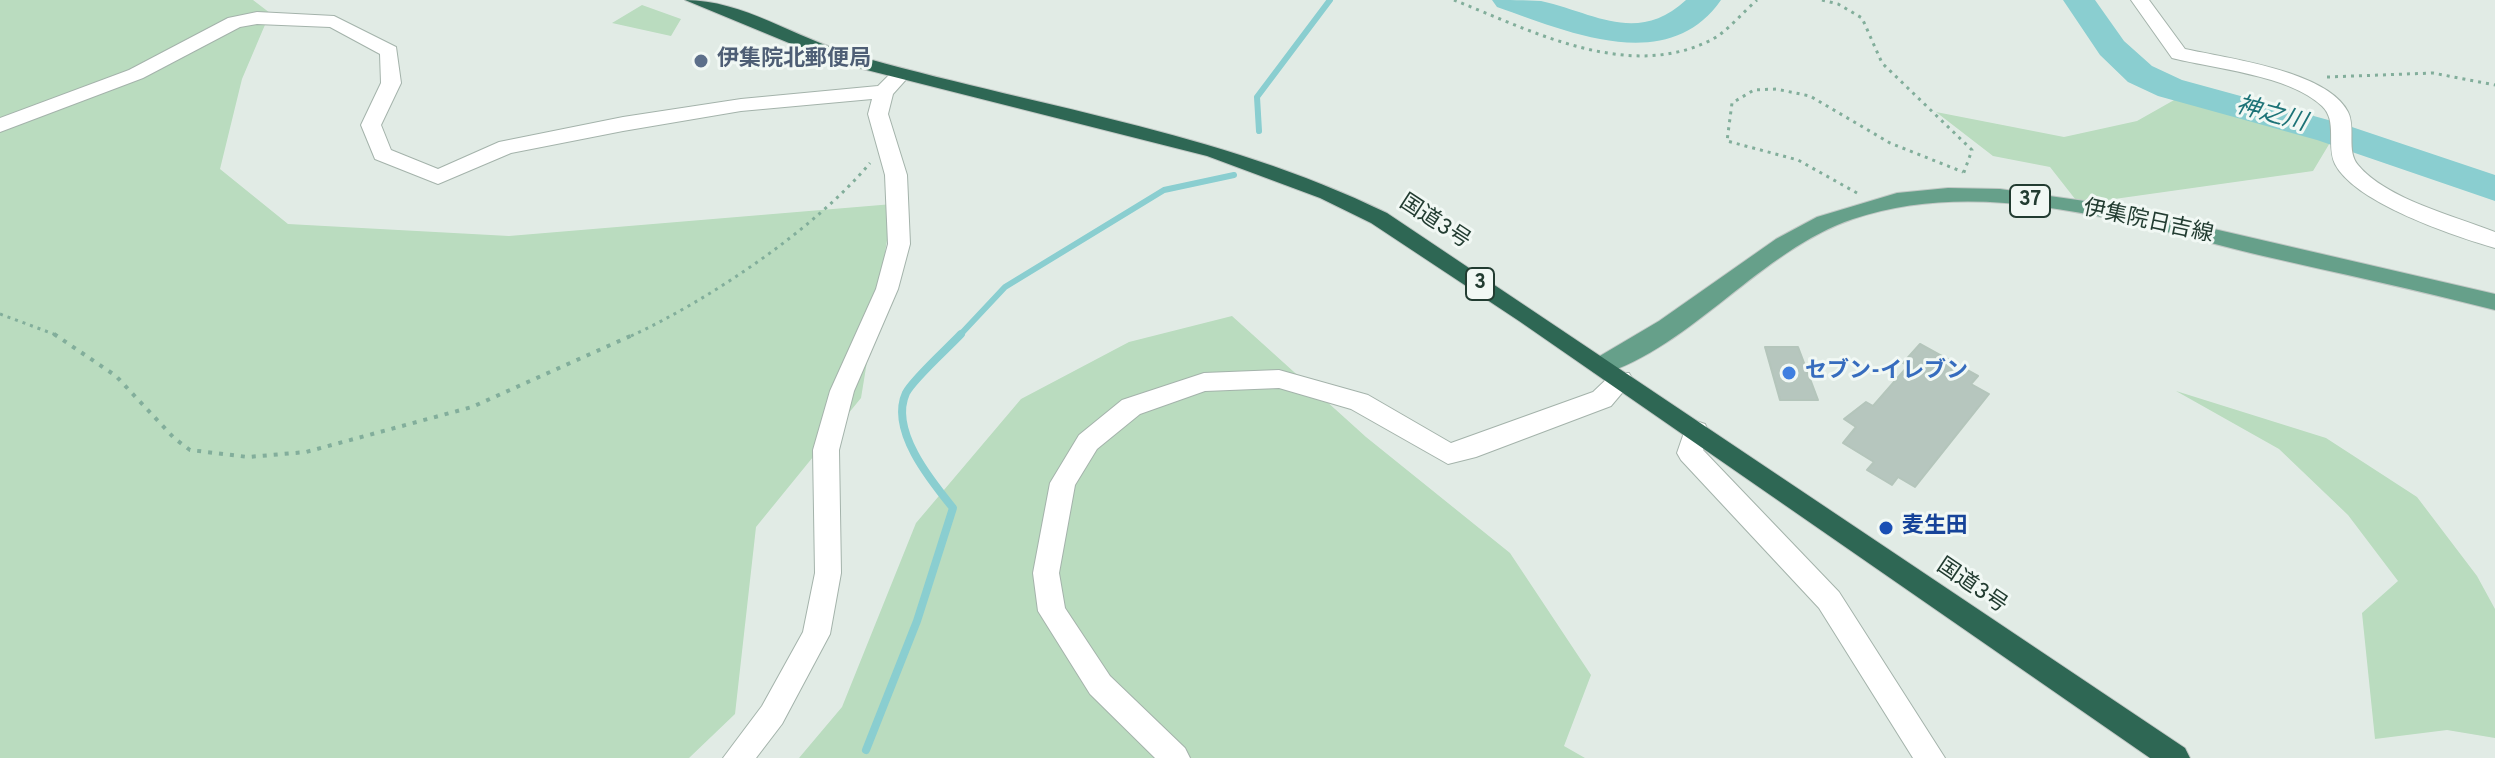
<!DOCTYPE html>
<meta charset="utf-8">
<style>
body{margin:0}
canvas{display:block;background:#e1ebe5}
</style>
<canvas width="2495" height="758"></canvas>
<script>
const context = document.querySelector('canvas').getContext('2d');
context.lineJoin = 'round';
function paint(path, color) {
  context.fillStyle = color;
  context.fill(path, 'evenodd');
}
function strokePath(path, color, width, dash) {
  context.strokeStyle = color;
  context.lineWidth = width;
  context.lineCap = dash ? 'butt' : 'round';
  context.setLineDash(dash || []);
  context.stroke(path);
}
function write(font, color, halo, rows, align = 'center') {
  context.font = font + ' Overpass,"Noto Sans JP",sans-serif';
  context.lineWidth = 6;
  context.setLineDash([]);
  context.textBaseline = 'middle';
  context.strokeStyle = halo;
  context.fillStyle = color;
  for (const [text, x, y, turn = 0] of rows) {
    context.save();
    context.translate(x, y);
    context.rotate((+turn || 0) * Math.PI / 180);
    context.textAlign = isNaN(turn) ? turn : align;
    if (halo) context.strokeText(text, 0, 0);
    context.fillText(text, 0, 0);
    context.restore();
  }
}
const green = new Path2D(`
 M0,0H253L270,13L242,79L220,169L288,224L509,236L893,204L861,398L756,527L735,714L689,758H0Z
 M642,5L681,19L671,36L612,23Z
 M2183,95L2313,115L2331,141L2313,171L2079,204L2050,167L1993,156L1936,112L2064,137L2137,121Z
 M1232,316L1366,437L1510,553L1591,675L1564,746L1585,758H799L842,707L916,523L1021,399L1129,342Z
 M2176,391L2326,438L2417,497L2477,576L2495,609V738L2447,730L2375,739L2362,613L2398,581L2348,515L2279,449Z`);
const streamFar1 = new Path2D(`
 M1259,131L1257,97L1330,0
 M959,336L1005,287L1164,190L1234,175`);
const stream = new Path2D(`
 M866,750L917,621L953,508C931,481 889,430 906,393C913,379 949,347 961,334`);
const river = new Path2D(`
 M1492,0C1507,0 1526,0 1541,1C1595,13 1637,45 1686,0H1721C1668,77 1566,31 1497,7Z
 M2063,0H2095L2124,41L2152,66L2182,80L2343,124L2495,175V201L2317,140L2158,96L2128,82L2100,55Z`);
const building = new Path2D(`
 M1920,344L1978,376L1971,384L1989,394L1915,487L1898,477L1892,485L1867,470L1874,462L1843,443L1856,427L1844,419L1866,402L1873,406L1908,366L1903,363Z
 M1765,347H1798L1818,400H1780Z`);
const pathFar1 = new Path2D(`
 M1454,0C1532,31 1628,82 1711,40C1727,32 1743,12 1757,0
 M1822,0L1838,4L1862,18L1882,63L1972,150L1963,175
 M2327,77L2433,73L2495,85
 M1857,193L1798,160L1727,141L1732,103L1754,90L1776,89L1810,96L1890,143L1963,172
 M0,314L59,336
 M631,336C709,300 815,229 870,163`);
const path = new Path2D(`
 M54,334L116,376L174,438L190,450L248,457L306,452L472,407L635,334`);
const minor = new Path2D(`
 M2131,0H2149L2185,49C2226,58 2328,71 2348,112C2356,128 2346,151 2358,165C2386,199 2455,216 2495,232V248C2454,236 2355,203 2335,164C2326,146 2338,121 2322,106C2289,75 2215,69 2172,58Z
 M257,12L334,16L396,47L401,83L381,125L391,150L438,169L499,142L623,117L741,99L878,86L894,70H908L911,74L893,94L888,114L907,175L910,244L898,289L854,391L839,450L841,573L830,634L782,724L756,758H723L762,706L803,632L815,573L813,450L830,391L876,289L888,244L885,175L868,114L872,99L741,111L623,131L511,153L438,184L375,159L361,125L381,83L380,54L330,27L257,24L240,27L143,78L0,132V118L129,70L228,18Z
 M1279,370L1368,395L1451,443L1593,392L1613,373H1629L1633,380L1611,406L1476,457L1448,464L1351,409L1279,388L1205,391L1140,414L1097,449L1075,485L1059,573L1065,608L1110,676L1185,748L1190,758H1155L1090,694L1038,611L1033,573L1050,483L1079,435L1122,400L1204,373Z
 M1696,421L1705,424L1708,431L1703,450L1839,592L1945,758H1913L1819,608L1681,460L1677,453L1687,424Z`);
const major = new Path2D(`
 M1948,188L2000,189L2106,204L2495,294V310C2417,290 2338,273 2259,255C2130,224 1984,175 1853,219C1761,250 1693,346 1601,375L1593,372L1589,366L1593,360L1659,321L1776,239L1817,217L1897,193Z`);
const highway = new Path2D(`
 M685,0C743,0 796,38 851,54C1031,106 1217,130 1387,213L2185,748L2190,758H2150L1519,321L1371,223L1320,198L1207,156L835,62Z`);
const markers = [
 [701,61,8,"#5c6f8a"],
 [1789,373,8,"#3f7fe0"],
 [1886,528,8,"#1a4fb4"]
];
const shields = [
 [2030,201,40],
 [1480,284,28]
];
const shieldNames = [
 ["37",2030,201],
 ["3",1480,284]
];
const serviceNames = [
 ["伊集院北郵便局",717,61]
];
const streetNames = [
 ["国道3号",1434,223,33],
 ["伊集院日吉線",2148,223,12],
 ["国道3号",1971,587,34]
];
const shopNames = [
 ["セブン-イレブン",1805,373]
];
const transitNames = [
 ["麦生田",1902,528]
];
const waterNames = [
 ["神之川",2271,116,15]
];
paint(green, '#badcbf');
strokePath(streamFar1, '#8aced0', 6);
strokePath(stream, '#8aced0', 8);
paint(river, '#8aced0');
paint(building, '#b6c6be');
strokePath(building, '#b4c5bb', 2);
strokePath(minor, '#a4b3ab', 2);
strokePath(major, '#c1c8c5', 2);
strokePath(highway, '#c1c8c5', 2);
strokePath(pathFar1, '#82ae9b', 3, [3, 5]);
strokePath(path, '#82ae9b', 4, [4, 7]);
paint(minor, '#fff');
paint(major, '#66a08a');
paint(highway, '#2e6754');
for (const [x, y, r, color] of markers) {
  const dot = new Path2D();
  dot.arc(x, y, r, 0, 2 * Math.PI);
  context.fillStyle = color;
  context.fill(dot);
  strokePath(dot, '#f1f8f4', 3);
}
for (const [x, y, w] of shields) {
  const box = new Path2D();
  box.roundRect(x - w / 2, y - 16, w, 32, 6);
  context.fillStyle = '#f1f8f4';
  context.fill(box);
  strokePath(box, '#223c31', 2);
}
write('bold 20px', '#223c31', null, shieldNames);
write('bold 22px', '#4e5e75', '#f1f8f4', serviceNames, 'left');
write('22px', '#223c31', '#f1f8f4', streetNames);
write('bold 22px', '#366cbe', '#f1f8f4', shopNames, 'left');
write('bold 22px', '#164399', '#f1f8f4', transitNames, 'left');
write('italic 24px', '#1d7377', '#f1f8f4', waterNames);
</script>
